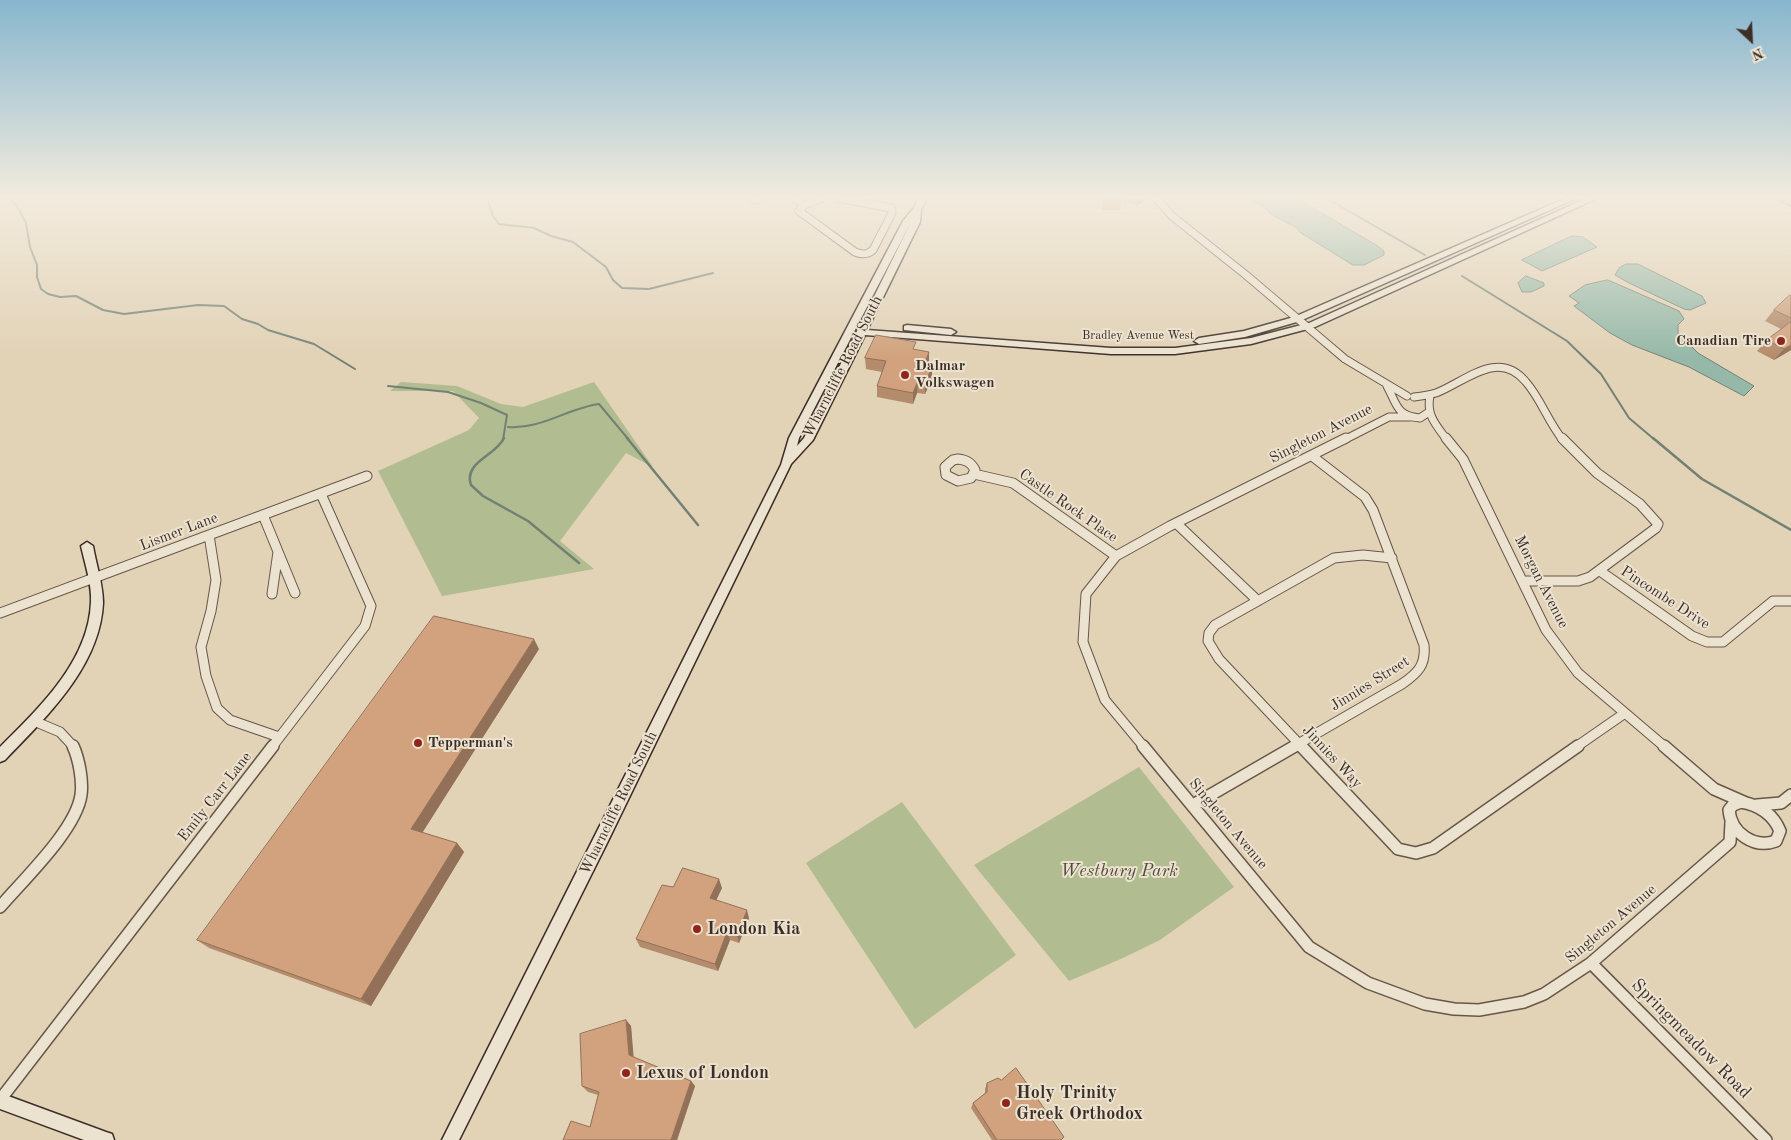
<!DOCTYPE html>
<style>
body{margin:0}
#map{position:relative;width:1791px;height:1140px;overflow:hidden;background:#e2d2b6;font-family:"Old Standard TT",serif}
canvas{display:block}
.north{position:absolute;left:1726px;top:15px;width:50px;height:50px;-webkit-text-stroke:4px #ece2d0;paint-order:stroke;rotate:155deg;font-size:14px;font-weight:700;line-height:20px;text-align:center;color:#3c2e26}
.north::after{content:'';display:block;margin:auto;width:18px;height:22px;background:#3c2e26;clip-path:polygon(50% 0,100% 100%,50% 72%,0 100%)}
</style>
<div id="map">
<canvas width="1791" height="1140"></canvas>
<div class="north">N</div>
</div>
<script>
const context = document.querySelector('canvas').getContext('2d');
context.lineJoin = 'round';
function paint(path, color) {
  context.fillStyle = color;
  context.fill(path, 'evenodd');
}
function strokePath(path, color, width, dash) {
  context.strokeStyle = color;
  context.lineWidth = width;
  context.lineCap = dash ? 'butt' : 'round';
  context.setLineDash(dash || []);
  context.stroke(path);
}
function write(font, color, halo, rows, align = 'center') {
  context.font = font + ' "Old Standard TT",serif';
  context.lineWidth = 4;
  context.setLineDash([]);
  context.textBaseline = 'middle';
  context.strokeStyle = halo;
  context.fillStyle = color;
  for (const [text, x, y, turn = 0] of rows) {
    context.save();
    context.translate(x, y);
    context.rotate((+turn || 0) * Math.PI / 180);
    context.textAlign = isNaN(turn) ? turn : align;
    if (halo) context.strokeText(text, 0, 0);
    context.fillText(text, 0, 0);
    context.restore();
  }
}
const green = new Path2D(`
 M401,382L457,386L501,404L523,407L594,382L653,467L626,453L560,541L594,569L442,596L378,471L469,430L479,418L453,391H390Z
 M1139,767L1234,887L1160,940L1123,958L1069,981L974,865Z
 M902,802L1016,955L915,1029L806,863Z`);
const water = new Path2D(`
 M1246,198H1296L1376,245L1384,251V255L1364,265H1353L1301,233L1297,228L1271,214L1264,207Z
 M1572,236L1583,237L1597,247L1542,271L1522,260Z
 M1626,264H1638L1702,296L1706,303L1690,310L1684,309L1627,282L1615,275L1619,268Z
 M1526,276L1544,283V286L1531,292H1522L1518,283Z
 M1608,280L1679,311L1684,319L1678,325V333L1698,353L1754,386L1744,396L1689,367L1632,345L1610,333L1574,306L1579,303L1569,296L1585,285Z`);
const streamFar1 = new Path2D(`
 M9,198L17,206L26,223L30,247L37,265V277L41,289L48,294L60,297L76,296L103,310L124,314L198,305L224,306L242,319L258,324L268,330L314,344L355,369
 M487,198L493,216L499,224L534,228L551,236L573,242L606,267L613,280L622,288L649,289L713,273
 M1326,198L1425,255
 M1462,276L1567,341L1601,374L1629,418L1655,440
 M388,386L448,392L481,403L507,415L503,440
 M508,427C540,430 568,408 599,404L629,440`);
const stream = new Path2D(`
 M504,438C496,456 463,462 471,485L483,496L528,521L579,563
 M627,438L698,525
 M1653,438L1702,479L1791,530`);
const streetFar2 = new Path2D(`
 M794,198L804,205
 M822,198L804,205L799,211L855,252C862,255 867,255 873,250L892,213L891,208L839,198
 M1156,198L1172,216L1246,275L1345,359L1407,396
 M755,200L759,198
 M1387,386C1397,404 1396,416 1420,418L1429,412
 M1430,396C1426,415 1436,425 1447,440
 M1414,397C1422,396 1429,395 1436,393C1465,382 1498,348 1526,382C1541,399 1548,422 1563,440
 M1344,440L1389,417H1410`);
const streetFar1 = new Path2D(`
 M1446,438L1463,459L1546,630L1578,673L1665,747
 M958,459C966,460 971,462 975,470L971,478L958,481L946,475L945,467L953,460Z
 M974,474L1013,483L1116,556
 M263,515L295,593
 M1176,523L1258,601
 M209,535L216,580L211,611L201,647L206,676L217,708L230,720L279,737
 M1600,571L1692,636L1707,642H1723L1773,601H1791
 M1523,581H1578L1590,577L1656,528L1658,524L1640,504L1597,473L1562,438
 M272,594L278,552
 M0,613L367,476
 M34,721L60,732L74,747
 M272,747L365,626L371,606L321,494
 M1144,747L1105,700L1083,642L1086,594L1116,556L1170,526L1346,438
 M1293,747L1402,684C1418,673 1426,665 1424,645L1373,510L1365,497L1312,456
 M1302,747L1219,659L1208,641L1209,633L1215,625L1334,558L1363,555L1392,558
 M1576,747L1625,713`);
const street = new Path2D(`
 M1143,746L1309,947L1368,983L1425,1004L1454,1009L1479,1010L1524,1002L1544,994L1591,963L1730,842L1731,822
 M1301,746L1398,849L1416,853L1433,848L1578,746
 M1664,746L1714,789L1746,803
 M1741,802C1759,805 1773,814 1780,831L1776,841C1754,849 1731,833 1729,810L1733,805Z
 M1193,805L1295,746
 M1757,805L1781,803L1791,795
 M0,907C23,880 76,830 81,795C83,781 79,759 73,746
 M1591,963L1766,1140
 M0,1100L273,746`);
const secondary = new Path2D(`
 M919,198H927L921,210L920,222L867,330L1111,348H1175L1251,338L1309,323L1587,198H1598L1315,327L1251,344L1175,354H1111L865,335L813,440L791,464L607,843L459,1140H442L781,465L789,438L903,221L913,209ZM912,220L804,438L797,446L799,438Z
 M1566,198H1577L1300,321L1245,337L1199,344L1194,341L1199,338L1244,331L1294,317Z
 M907,325L951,329L956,332L951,335L904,330V326Z
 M87,542L93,546C96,564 103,584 103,603C100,667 46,717 5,760L0,762V747C39,708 89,661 91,602C92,584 85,564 81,546Z
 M0,1093L106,1132L112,1134L114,1140H84L0,1109Z`);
const primary = new Path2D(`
 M1779,198L1791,199V205L1780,200Z`);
const wall = new Path2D(`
 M1101,198H1146V200L1136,206L1122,199L1120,210H1103Z
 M1791,296V350L1774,360L1757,351L1767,340L1781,329L1765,321L1774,310Z
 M916,350L929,352V364L928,366L932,367V378L925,394L917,393L913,404L877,397V386L882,372L866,369L865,358Z
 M539,649L422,832L457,843L464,852L371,1006L209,948L197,940Z
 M673,887L722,888L716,900L749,918L739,943L730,940L718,971L640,947L636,939Z
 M626,1020L631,1026L633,1057L691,1081L695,1086L677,1140H563L590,1127L598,1095L588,1092L582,1086Z
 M987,1083L1062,1140H992L971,1108L973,1103L985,1093V1089Z`);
const shadedWall = new Path2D(`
 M1138,198H1146V200L1136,206Z
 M1791,345V350L1774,360L1784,349Z
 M929,352V364L923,377L924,366Z
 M932,367V378L925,394V383Z
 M918,381L917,393L913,404V393Z
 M534,639L539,649L419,838L411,829Z
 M457,843L464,852L371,1006L361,999Z
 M719,879L722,888L713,907L710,898Z
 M747,910L749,918L739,943L737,936Z
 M727,932L730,940L718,971L715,964Z
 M626,1020L631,1026L634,1061L629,1055Z
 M691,1081L695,1086L677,1140H671Z`);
const building = new Path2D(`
 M1105,198H1122V199H1105Z
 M1790,295L1791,296V318L1774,310Z
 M1791,322V345L1784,349L1767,340Z
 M876,335L916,342L913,349L929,352L924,366L932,367L925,383L918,381L913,393L877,386L886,361L865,358Z
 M434,616L534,639L411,829L457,843L361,999L197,940Z
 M683,868L719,879L710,898L747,910L737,936L727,932L715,964L636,939L662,885L673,887Z
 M626,1020L629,1055L691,1081L671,1140H563L571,1121L590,1127L599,1092L582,1086L580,1034Z
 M1016,1068L1064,1137L1061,1140H997L973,1103L987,1092V1083L998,1078L1001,1080Z`);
const markers = [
 [1781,341,5,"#8f2418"],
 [905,375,5,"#8f2418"],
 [418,743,5,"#8f2418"],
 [697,929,5,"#8f2418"],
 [626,1073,5,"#8f2418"],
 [1006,1103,5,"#8f2418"]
];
const farStreetnames = [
 ["Bradley Avenue West",1138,336]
];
const poiNames = [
 ["Canadian Tire",1771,341,"right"],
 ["Dalmar",915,366],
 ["Volkswagen",915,383],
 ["Tepperman's",428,743]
];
const streetNames = [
 ["Wharncliffe Road South",843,367,-63],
 ["Singleton Avenue",1321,434,-27],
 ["Castle Rock Place",1068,506,35],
 ["Lismer Lane",179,532,-21],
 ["Morgan Avenue",1541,582,63],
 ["Pincombe Drive",1665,598,33],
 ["Jinnies Street",1370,684,-32],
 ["Jinnies Way",1332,757,47],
 ["Emily Carr Lane",215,797,-52],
 ["Wharncliffe Road South",619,803,-64],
 ["Singleton Avenue",1228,824,50],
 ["Singleton Avenue",1611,924,-40]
];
const nearParknames = [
 ["Westbury Park",1119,871]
];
const nearPoinames = [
 ["London Kia",707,929],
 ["Lexus of London",636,1073],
 ["Holy Trinity",1016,1093],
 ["Greek Orthodox",1016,1114]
];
const nearStreetnames = [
 ["Springmeadow Road",1691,1039,45]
];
paint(green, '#b1bd90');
paint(water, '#96b8a8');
strokePath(water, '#728174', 1);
strokePath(streamFar1, '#728174', 2);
strokePath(stream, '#728174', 2.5);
strokePath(streetFar2, '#66574a', 9);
strokePath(streetFar1, '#66574a', 11);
strokePath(street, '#66574a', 14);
strokePath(secondary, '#3c2e26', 3);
strokePath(primary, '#3c2e26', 3);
strokePath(streetFar2, '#ece2d0', 7);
strokePath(streetFar1, '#ece2d0', 9);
strokePath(street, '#ece2d0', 11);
paint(secondary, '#ece2d0');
paint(primary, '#e1b97b');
paint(wall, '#b48b6c');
paint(shadedWall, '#927158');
paint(building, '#d1a27d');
strokePath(building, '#927158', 1);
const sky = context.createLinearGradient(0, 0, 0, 358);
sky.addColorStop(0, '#87b6ce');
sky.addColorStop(0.55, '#f2ebde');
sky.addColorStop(1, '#f2ebde00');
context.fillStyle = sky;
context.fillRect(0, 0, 1791, 358);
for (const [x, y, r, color] of markers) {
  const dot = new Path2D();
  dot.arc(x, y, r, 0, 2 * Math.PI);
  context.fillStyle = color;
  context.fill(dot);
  strokePath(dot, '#ece2d0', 2);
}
write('12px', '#3c2e26', '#ece2d0', farStreetnames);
write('bold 15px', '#3c2e26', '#ece2d0', poiNames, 'left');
write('15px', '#3c2e26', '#ece2d0', streetNames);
write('italic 18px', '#534b3b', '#ece2d0', nearParknames);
write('bold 18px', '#3c2e26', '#ece2d0', nearPoinames, 'left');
write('18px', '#3c2e26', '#ece2d0', nearStreetnames);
</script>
